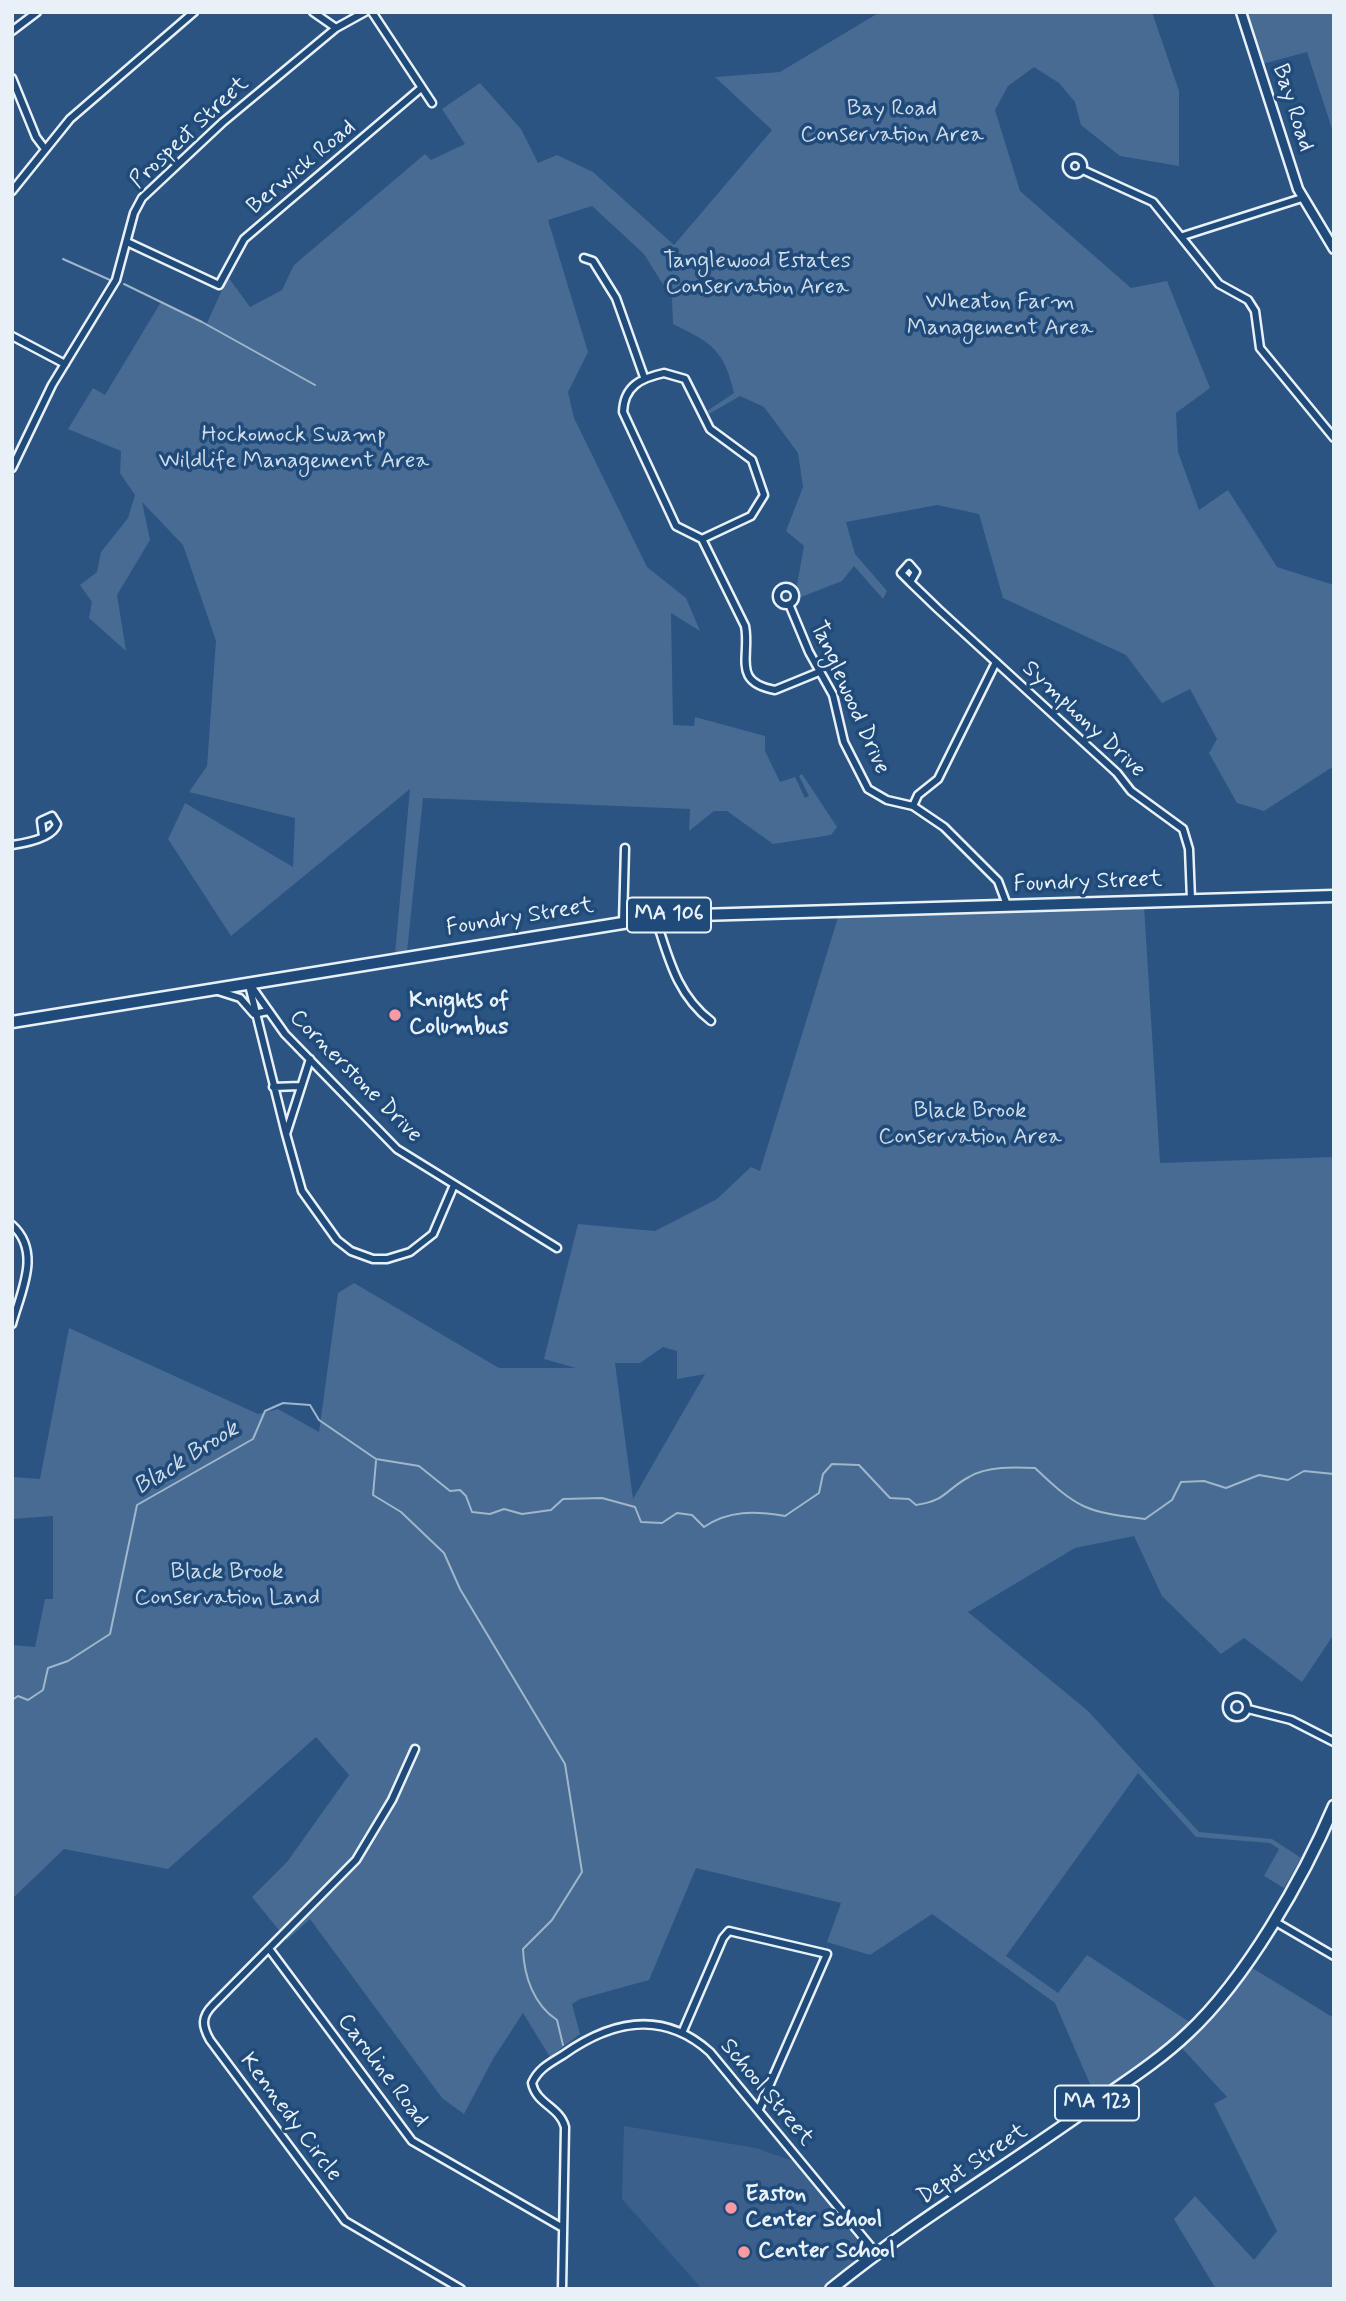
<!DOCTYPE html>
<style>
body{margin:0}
#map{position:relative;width:1346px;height:2301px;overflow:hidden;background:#2b5482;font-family:Mynerve,sans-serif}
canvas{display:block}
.frame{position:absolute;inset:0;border:14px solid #e8f1f8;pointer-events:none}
</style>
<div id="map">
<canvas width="1346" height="2301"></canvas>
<div class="frame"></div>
</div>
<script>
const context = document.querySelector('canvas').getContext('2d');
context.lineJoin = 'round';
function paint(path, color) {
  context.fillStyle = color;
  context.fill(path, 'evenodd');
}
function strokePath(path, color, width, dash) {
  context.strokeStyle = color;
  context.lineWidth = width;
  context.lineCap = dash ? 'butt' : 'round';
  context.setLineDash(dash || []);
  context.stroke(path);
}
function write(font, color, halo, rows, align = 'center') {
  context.font = font + ' Mynerve,sans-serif';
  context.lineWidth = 7;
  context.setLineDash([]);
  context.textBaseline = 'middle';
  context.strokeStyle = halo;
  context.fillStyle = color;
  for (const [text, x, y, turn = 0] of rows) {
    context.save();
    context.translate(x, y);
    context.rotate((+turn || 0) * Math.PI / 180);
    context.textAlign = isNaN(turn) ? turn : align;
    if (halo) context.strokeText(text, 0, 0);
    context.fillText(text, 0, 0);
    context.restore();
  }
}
const built = new Path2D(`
 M624,2126L756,2148L793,2161L868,2252L821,2289H702L622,2199Z`);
const green = new Path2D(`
 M880,12H1152L1179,91V166L1120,156L1081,125L1075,102L1059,83L1034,67L1008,86L995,110L1020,191L1131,288L1167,281L1210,388L1176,413L1178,452L1199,510L1228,490L1277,567L1334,585V766L1264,811L1237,803L1209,753L1217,739L1190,689L1162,703L1126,655L1003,598L979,514L937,505L846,522L855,554L887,591L883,599L854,566L842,581L801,597L797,585L804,546L786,531L803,487L798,453L764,407L740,396L709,414L707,411L734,393C724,350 712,343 673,324L672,299L644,254L592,206L548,220L588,352L568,392L574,418L647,567L686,598L700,631L671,613L673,725L694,726L695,717L765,736V751L780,782L795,777L805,798L809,796L799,776L802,774L837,827L831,835L773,844L727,811H714L689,831L690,809L423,798L407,952L395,954L410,789L231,936L168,839L185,803L293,867L295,818L189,792L207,766L216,641L183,545L142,502L150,540L117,595L126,651L89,618L92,602L80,585L97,572L101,552L128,518L135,495L120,473L121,451L68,429L93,388L105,395L161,302L206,325L228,277L250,307L282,290L294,265L425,154L431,160L465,144L442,109L480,83L521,129L538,163L557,155L593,172L674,245L772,130L715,77L780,72Z
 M1246,12H1334V135L1307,52L1262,64Z
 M1144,906L1160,1163L1334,1157V1634L1302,1682L1244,1638L1221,1654L1162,1596L1134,1536L1075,1548L968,1612L1088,1711L1199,1832L1272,1839L1301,1858L1284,1888L1264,1876L1279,1849L1270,1843L1196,1837L1138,1773L1006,1956L1058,1993L1087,1955L1191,2023L1184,2031L1096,2098L1055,2003L932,1914L870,1955L827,1942L841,1903L696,1868L649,1980L580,1999L572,2004L580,2034L550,2057L523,2013L493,2059L464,2114L442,2098L310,1919L287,1940L252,1897L287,1862L349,1775L316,1737L168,1869L64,1849L12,1899V1645L35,1647L45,1599H53V1516L12,1519V1477L40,1479L69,1328L258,1414L278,1409L319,1432L338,1293L354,1283L499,1368H576L544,1359L578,1224L655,1231L717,1199L751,1167L760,1171L839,914ZM663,1347L677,1351V1379L705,1374L633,1499L615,1363H640Z
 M1249,1966L1334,2018V2289H1216L1174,2219L1195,2196L1254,2260L1277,2231L1214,2104L1227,2097L1181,2047L1215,2011Z`);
const stream = new Path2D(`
 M63,259L110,280
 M124,284L202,322L315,385
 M376,1461L373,1495L401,1512L444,1553L460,1589L565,1764L582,1872L552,1920L523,1949C524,1977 534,2005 557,2020L563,2045
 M12,1700L18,1696L28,1700L43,1690L48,1668L68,1661L110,1634L137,1505L253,1439L265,1411L283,1403L310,1405L319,1420L376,1459L419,1466L450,1491L460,1490L466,1496L472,1512L490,1514L504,1509L522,1514L551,1510L563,1499L602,1498L635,1507L641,1522L662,1523L677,1513L692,1515L704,1527C729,1510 755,1511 785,1516L819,1493L823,1474L832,1464L859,1465L890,1498L909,1499L916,1505C946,1501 945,1490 969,1477C987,1466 1015,1467 1035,1468C1078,1509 1086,1512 1145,1519L1172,1500L1181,1482L1204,1481L1226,1488L1259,1475L1288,1480L1304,1471L1334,1474`);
const minor = new Path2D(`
 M313,12L336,28
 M372,12L432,103
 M12,31L37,12
 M12,78L36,137L45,149
 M1067 166a8 8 0 1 1 16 0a8 8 0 1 1-16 0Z
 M1085,171L1153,202L1219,284L1248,300L1255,311L1260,348L1334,438
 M12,191L70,119L194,12
 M1183,236L1302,198
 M127,242L219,285L244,239L420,89
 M584,258L593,261L616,298L644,377
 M12,336L65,364
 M664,373L685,379L710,429L752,460L764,495L751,516L702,539L676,526L623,412C624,386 641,378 664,373Z
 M12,468L52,385L116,280L134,213L142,198L223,122L336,28L365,12
 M702,539L745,626C751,656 731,682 775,690L819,672
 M910,582L901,573L909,564L916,572L910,582L938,609L1117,773L1131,791L1183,829L1189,849L1191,899
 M777 596a9 9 0 1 1 18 0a9 9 0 1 1-18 0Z
 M789,604L809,652L833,695L844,742L868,789L887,800L913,806L944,827L998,881L1007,905
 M913,806L918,795L938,779L996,662
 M12,845C26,843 53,838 57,824L52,816L41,821L43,836
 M650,917L660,932L666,916
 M623,922L625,848
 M660,932C671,967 681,998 711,1021
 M249,983L285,1034L397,1149L557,1248
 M249,985L286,1134
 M218,991L240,998L254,1014L268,1011
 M310,1059L286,1134L302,1191L337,1240L351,1251L373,1259H387L410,1252L433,1234L454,1185
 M273,1087L300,1086
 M12,1225C42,1252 21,1291 12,1324
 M1227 1707a10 10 0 1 1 20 0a10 10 0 1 1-20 0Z
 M1248,1709L1291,1720L1334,1742
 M415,1749L392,1800L356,1860L213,2005C201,2017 202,2026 210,2040L345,2221L461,2289
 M1274,1921L1334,1956
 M270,1950L412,2141L563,2228
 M682,2033L723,1938L729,1931L827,1954L759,2109
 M562,2289L565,2127C560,2107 536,2104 532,2083C538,2069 550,2063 563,2055C611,2021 662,2009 710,2052L876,2253`);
const secondary = new Path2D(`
 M1241,12L1298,189L1334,249`);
const primary = new Path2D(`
 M12,1022L666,916L1334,896`);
const trunk = new Path2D(`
 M831,2289C917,2219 1014,2163 1104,2097C1133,2077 1163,2057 1188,2033C1246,1979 1303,1879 1334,1806`);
const markers = [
 [395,1015,7,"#ff9aa2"],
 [731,2208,7,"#ff9aa2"],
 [744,2252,7,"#ff9aa2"]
];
const shields = [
 [669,915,84],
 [1097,2103,84]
];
const shieldNames = [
 ["MA 106",669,915],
 ["MA 123",1097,2103]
];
const streetNames = [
 ["Bay Road",1292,108,72],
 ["Prospect Street",190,133,-43],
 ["Berwick Road",302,168,-40],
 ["Tanglewood Drive",849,698,66],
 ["Symphony Drive",1083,720,43],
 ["Foundry Street",1088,883,-2],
 ["Foundry Street",520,918,-9],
 ["Cornerstone Drive",355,1077,45],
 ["Caroline Road",382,2071,53],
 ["School Street",766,2093,50],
 ["Kennedy Circle",290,2118,53],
 ["Depot Street",973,2165,-34]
];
const parkNames = [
 ["Bay Road",892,110],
 ["Conservation Area",892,136],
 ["Tanglewood Estates",757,262],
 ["Conservation Area",757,288],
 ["Wheaton Farm",1000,303],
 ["Management Area",1000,329],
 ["Hockomock Swamp",294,436],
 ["Wildlife Management Area",294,462],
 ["Black Brook",970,1112],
 ["Conservation Area",970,1138],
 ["Black Brook",227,1573],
 ["Conservation Land",227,1599]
];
const poiNames = [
 ["Knights of",409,1002],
 ["Columbus",409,1028],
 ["Easton",745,2195],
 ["Center School",745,2221],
 ["Center School",758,2252]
];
const waterNames = [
 ["Black Brook",187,1459,-32]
];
paint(built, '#3a608b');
paint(green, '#476b93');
strokePath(stream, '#a0b6cb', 2);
strokePath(minor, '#e8f1f8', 11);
strokePath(secondary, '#e8f1f8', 13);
strokePath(primary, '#e8f1f8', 15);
strokePath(trunk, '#e8f1f8', 15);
strokePath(minor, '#1f4a7a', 6);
strokePath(secondary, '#1f4a7a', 8);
strokePath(primary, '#1f4a7a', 10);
strokePath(trunk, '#1f4a7a', 10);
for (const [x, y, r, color] of markers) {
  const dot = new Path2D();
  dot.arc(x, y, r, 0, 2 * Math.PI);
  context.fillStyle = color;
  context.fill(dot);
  strokePath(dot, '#1f4a7a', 2.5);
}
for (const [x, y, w] of shields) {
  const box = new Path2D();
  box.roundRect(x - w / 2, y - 17.5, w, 35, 5);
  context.fillStyle = '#1f4a7a';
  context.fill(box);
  strokePath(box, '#e8f1f8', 2);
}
write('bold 21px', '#e8f1f8', null, shieldNames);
write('23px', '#e8f1f8', '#1f4a7a', streetNames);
write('23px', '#d0dde9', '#1f4a7a', parkNames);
write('bold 23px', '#e8f1f8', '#1f4a7a', poiNames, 'left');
write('italic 24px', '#d0dde9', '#1f4a7a', waterNames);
</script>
